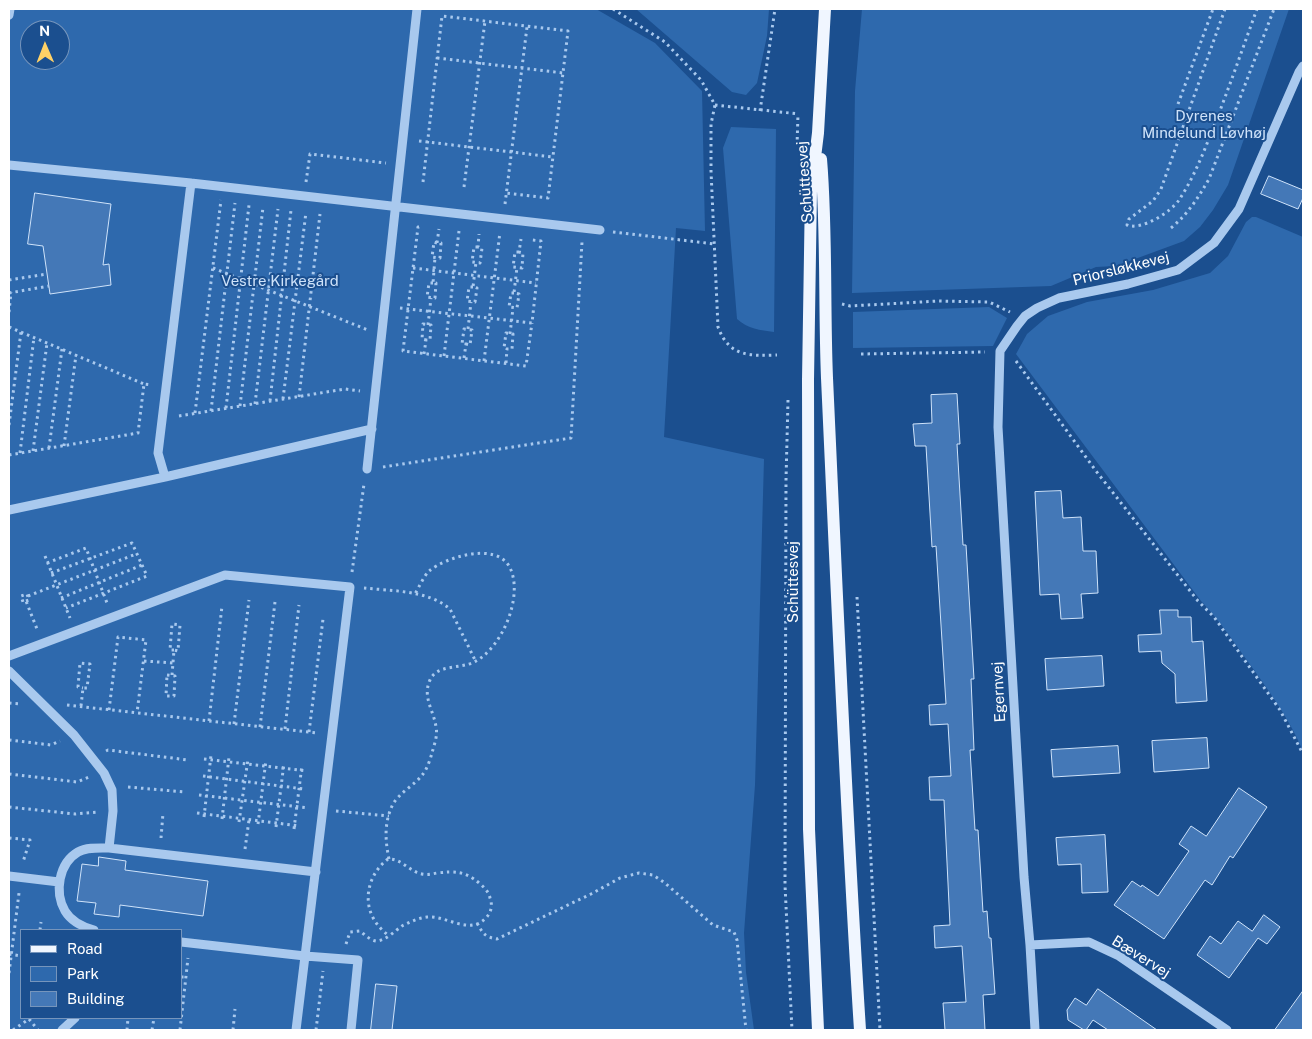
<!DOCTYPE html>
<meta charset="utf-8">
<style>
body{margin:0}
#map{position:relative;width:1312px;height:1039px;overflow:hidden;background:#1b4f8f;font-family:"Public Sans",sans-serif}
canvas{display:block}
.frame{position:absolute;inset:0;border:10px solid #fff;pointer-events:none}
.legend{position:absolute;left:20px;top:929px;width:162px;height:90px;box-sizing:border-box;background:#1b4f8f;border:1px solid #7695bc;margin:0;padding:6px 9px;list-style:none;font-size:15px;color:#fff}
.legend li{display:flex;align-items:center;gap:10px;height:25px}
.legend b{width:25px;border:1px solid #7695bc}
.north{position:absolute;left:20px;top:20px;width:50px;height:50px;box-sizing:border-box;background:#1b4f8f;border:1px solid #7695bc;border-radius:50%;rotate:359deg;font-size:14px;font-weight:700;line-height:20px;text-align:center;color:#fff}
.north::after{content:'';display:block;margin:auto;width:18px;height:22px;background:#ffd166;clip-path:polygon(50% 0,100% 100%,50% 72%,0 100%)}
</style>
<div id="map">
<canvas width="1312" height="1039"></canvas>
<div class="frame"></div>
<ul class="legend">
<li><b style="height:6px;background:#f0f6ff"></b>Road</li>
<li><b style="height:14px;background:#2e69ad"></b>Park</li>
<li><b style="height:14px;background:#4478b7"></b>Building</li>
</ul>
<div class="north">N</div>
</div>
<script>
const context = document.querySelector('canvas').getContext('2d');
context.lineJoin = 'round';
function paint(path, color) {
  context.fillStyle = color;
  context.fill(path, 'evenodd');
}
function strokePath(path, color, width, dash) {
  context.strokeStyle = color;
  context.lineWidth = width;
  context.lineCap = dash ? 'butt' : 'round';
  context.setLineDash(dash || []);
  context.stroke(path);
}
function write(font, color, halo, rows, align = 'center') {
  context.font = font + ' "Public Sans",sans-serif';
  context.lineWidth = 4;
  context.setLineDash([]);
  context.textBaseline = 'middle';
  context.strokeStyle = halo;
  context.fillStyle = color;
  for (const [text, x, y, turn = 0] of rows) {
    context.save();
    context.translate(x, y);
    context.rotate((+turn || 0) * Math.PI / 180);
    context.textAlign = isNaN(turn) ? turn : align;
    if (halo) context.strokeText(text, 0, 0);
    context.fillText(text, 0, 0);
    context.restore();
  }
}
const green = new Path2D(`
 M9,9H596L655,43L702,91L705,231L676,228L664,437L764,459L755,785L744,933L746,972L754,1030H9ZM30,30H60V60H30ZM21,930H181V1018H21Z
 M636,9H769L767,36L757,83L746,95L732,92Z
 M862,9H1289L1228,185L1213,210L1200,227L1184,241L1116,266L1096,267L1051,286L852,293L855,91Z
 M731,127L776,129L774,332C760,330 748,329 737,319L723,148Z
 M1252,217H1256L1303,237V751C1289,718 1267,688 1246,659C1232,639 1218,619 1201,601L1016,354L1027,334L1048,316L1087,302L1153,290L1210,273L1228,256L1246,222Z
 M989,307L1007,318L993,346L853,348V312Z`);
const building = new Path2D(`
 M1269,176L1303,190V198L1298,209L1261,194Z
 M35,193L111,204L103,265L109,264L111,285L50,294L43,246L28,244Z
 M957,394L960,444H957L963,545H966L974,679H971L974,750H970L975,830H978L983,912L987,911L989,938H991L995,994L983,995L985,1030H945L943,1003L966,1002L962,946L935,948L934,926L950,925L944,800H930L929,777L951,776L948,724L930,725L929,705L946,704L936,546L932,547L926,446H915L913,424L932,423L931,395Z
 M1061,491L1063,518L1081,517L1083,551H1096L1098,593L1081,594L1083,618L1061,619L1059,594L1040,595L1035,492Z
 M1160,610H1178V617H1191L1192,642L1203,641L1207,701L1176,703L1175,674L1162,663L1161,651L1139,652L1138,635L1161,634Z
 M1102,656L1104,686L1047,690L1045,659Z
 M1207,738L1209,768L1154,772L1152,741Z
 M1118,746L1120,773L1053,777L1051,750Z
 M1239,788L1267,807L1233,858L1230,856L1212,885L1205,880L1164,939L1114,905L1132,881L1141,887L1142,885L1158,896L1189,851L1179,844L1191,826L1206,836Z
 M1105,835L1108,892L1082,893L1081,864L1058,865L1056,838Z
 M99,857L126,861L125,870L208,881L203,916L120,905L119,917L94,914L96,903L77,901L82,864L98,866Z
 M1264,915L1280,927L1267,944L1258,938L1229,978L1197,955L1210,936L1221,944L1238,921L1252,931Z
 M376,984L397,986L392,1030H371Z
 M1098,989L1157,1030H1108L1093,1020L1086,1030H1084L1068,1020L1067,1010L1075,998L1086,1005Z
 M1303,991V1030H1275Z`);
const path = new Path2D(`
 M613,9L665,42L701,80L715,105L711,124V171L718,327C729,357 750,356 777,355
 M1225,9L1161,189L1153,201L1129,219L1127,225C1141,231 1171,212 1179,200C1193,179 1203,154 1212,131C1228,91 1242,50 1257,9
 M437,58L563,73
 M1178,104L1213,9
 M715,105L799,114
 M760,111L775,9
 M419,141L553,157
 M797,146L798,114
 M306,182L310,154L386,163
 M423,182L442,16L568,31L548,198L506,193
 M464,187L485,21
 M505,204L527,27
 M419,227H418L403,351L526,366L532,323
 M1171,228C1188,214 1198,198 1209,179L1274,9
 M613,232L715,244
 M437,243L434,242L432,257L440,258L441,243H437L439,229
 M478,247H474L472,262L480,263L482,248L478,247L479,234
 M519,252H515L513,267L522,268L523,253L519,252L521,239
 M213,268L368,330
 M413,268L536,283
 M9,280L47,274
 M433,283H429L427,297L435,298L436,283H433L435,257
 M473,287H469L467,301L475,302L477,288L473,287L476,262
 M9,293L49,286
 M514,293H511L509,307L517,308L519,294L514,293L517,267
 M842,304L850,306L939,301L989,302L1010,312
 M400,308L532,323L541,241L532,240
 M9,312L11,292
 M428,325L431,298
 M9,327L144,384
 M468,329L471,302
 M510,334L513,308
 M424,354L426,340H430L431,325L423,324L422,339L426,340
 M861,354L985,352
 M444,356L459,231
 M464,358L466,344H462L464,329L472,330L470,345L466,344
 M484,361L500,232
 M1016,361L1096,471L1198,601L1214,617L1280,710L1303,754
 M506,363L507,349H512L513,334L506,333L504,348L507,349
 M299,397L320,214
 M283,399L306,212
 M788,400L786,480L785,885L792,1030
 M270,401L291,210
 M255,404L278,209
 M240,406L263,207
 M226,408L249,205
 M211,411L235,203
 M195,413L221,200
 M179,416L345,389L360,391
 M9,425L21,332
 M64,446L76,355
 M49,448L62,349
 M33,451L47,343
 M20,453L34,337
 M9,455L138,433L144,384L152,385
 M383,467L571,438L582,242
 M45,556L70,618
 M47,563L86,548L107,603
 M352,572L364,484
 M51,573L132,543L147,576L66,608
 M364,588C391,591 428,590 450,609L476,662
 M28,596L136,554
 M857,597L880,1030
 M61,598L142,565
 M26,601L29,600L27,594L21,596L23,602L26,601L37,629
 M144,661L173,663
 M167,675L175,676L174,696H166Z
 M172,675L174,650L178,651L180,625L172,624L170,650H174
 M9,703L21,704
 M67,705L317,733
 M81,706L83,688H87L90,664L80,663L78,687L83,688
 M109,710L118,637L146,640L137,713
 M209,721L222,606
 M234,724L249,600
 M260,727L275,602
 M285,729L299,605
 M309,732L323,619
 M9,740L51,745L60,741
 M106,751L108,750L188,760
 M204,759L307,771
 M9,774L77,782L89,777
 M203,776L304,789
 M128,787L185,792
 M199,795L308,808
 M9,807L75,814L98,812
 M336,811L389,816
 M197,813L300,826
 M204,817L211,755
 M222,819L229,757
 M239,822L248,759
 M258,824L266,760
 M276,827L284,763
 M294,829L302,765
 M9,838L30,840L23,862
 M161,838L163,813
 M245,849L249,820
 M389,859C385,840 384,822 393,804C400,792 415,785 423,774C427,769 430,760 432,753C434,745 438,736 436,727C434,711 422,697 430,680C437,664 461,669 474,662C502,649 525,594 509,566C495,542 446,557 429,571C424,576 419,587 415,594
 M477,923C483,934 485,937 497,939L591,894L620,878L639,873L653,875L665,883L713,925L734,932L737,940L746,1030
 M40,930L41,922
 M346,944L350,932L360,931C365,935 370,940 376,941C385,941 395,931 402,926C410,922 418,918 427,917C446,915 468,935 485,919C491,913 493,906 490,898C489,892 484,887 479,883C465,871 455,871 437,873C432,874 427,875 422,874C410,872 401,858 388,859C368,874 361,903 377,924C380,928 384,932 388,935
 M9,954L21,956
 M9,973L19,893
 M181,977H186
 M13,1030L29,1019L38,1030
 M127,1030L128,1018
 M152,1030L154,1018
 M180,1030L188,958
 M233,1030L235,1009
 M316,1030L323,971`);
const minor = new Path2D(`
 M9,15L10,9
 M9,165L191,183L600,230
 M367,469L417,9
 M165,477L158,453L191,183
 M9,510L165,477L372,429
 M9,656L225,575L350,587L296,1030
 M9,671L74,735L104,773L112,790L113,811L109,848
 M9,876L59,882
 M94,930C83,927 71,921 65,911C54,892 59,863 78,852C87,847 99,848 109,848L316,872
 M181,942L305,956L358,960L351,1030
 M1030,945L1089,942L1119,956L1227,1030
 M62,1030L75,1018
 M1035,1030L1030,945L1024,877L998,427L1000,351L1017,326L1025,316L1037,308L1059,298L1128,284L1178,270L1214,243L1239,209L1299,72L1303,66`);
const major = new Path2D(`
 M821,159C827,231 824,305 827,378C837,595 846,813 860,1030
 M818,1030L809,829L808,380L811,190L818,133L825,9`);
const parkNames = [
 ["Dyrenes",1204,116],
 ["Mindelund Løvhøj",1204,133],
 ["Vestre Kirkegård",280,281]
];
const streetNames = [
 ["Schüttesvej",805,182,-94],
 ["Priorsløkkevej",1121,269,-14],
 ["Schüttesvej",793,582,-90],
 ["Egernvej",999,692,-93],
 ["Bævervej",1141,957,32]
];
paint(green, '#2e69ad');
paint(building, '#4478b7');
strokePath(building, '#cfe3fa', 1);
strokePath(path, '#a9c9ee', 3, [2.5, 4]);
strokePath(minor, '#a9c9ee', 9);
strokePath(major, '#f0f6ff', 12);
write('15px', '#cfe3fa', '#1b4f8f', parkNames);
write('15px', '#fff', '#1b4f8f', streetNames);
</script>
